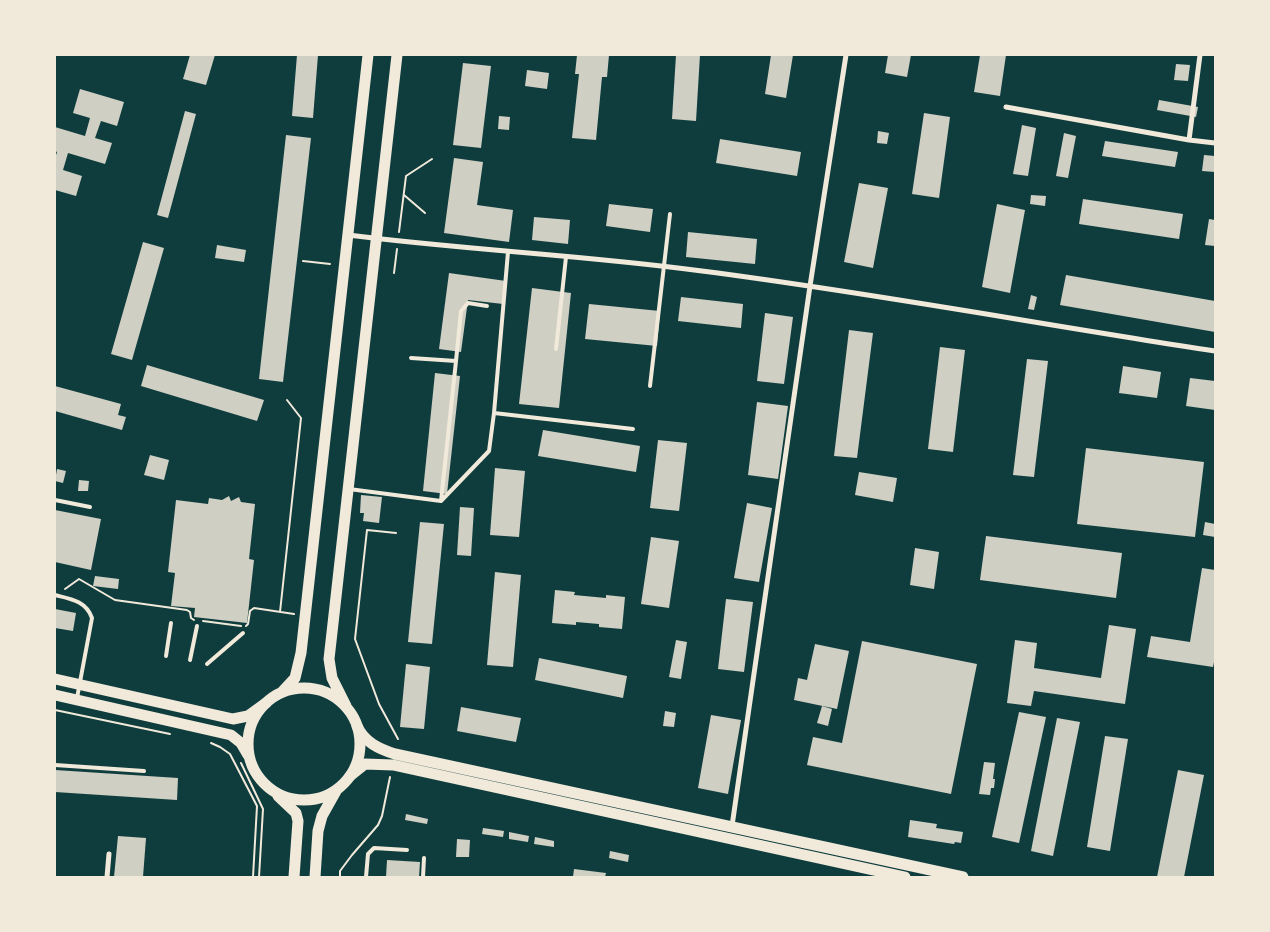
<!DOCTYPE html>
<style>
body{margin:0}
#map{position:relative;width:1270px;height:932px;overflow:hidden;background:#0f3d3e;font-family:"IBM Plex Serif",serif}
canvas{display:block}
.frame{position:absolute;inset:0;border:56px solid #f1e9da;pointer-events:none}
</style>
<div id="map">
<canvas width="1270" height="932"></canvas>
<div class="frame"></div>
</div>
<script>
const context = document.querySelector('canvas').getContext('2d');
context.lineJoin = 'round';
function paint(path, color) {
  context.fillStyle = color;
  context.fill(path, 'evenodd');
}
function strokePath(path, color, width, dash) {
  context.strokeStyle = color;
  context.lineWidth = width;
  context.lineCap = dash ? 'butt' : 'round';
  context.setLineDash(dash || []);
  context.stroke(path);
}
const building = new Path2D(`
 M190,55H215L206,85L183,79Z
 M297,55H318L313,118L292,116Z
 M577,55H609L607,77H602L596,140L572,138L579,74H575Z
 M676,55H700L696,121L672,119Z
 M771,55H793L786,98L765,94Z
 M888,55H911L907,77L885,73Z
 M980,55H1006L1000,96L974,92Z
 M463,63L491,66L481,148L453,145Z
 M1176,64L1190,65L1188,81L1174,80Z
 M527,70L549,73L547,89L525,86Z
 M80,89L124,102L117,126L101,121L95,138L112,143L105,164L68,153L63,170L82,176L76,196L55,190V158L57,152L55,151V127L85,136L90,118L73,113Z
 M1159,100L1198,107L1196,117L1157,110Z
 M185,111L196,114L168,218L157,215Z
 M924,113L950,117L939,198L912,194Z
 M499,116L510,117L509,130L498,129Z
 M1022,125L1036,128L1028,176L1013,174Z
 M878,131L889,133L887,144L877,143Z
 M1064,133L1076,136L1068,178L1056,176Z
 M286,135L311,138L283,382L259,379Z
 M720,139L801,152L797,176L716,163Z
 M1105,141L1178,152L1175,167L1102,156Z
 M1204,155L1215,156V172L1202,171Z
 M454,158L483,162L477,205L513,210L509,242L444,233Z
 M859,183L888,188L873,268L844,262Z
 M1031,195L1046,196L1045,206L1030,204Z
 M1083,199L1183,214L1179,239L1079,224Z
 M609,204L653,209L650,232L606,226Z
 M997,204L1025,210L1010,293L982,287Z
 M534,217L570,220L568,244L532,240Z
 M1209,219L1215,220V246L1205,245Z
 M688,232L757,239L755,264L686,257Z
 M143,242L164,248L132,360L111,354Z
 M217,245L246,250L244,262L215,258Z
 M449,273L506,281L503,304L468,300L461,352L439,349Z
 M1066,275L1215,301V332L1060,305Z
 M532,288L571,293L559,408L519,404Z
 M1031,295L1037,297L1034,310L1028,309Z
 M681,297L743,304L741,328L678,321Z
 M589,304L660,311L657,346L585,339Z
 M765,313L793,317L784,384L757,381Z
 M849,330L873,333L857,458L834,456Z
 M940,347L965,350L953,452L928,449Z
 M1027,359L1048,361L1034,477L1013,475Z
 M147,365L264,400L257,421L141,386Z
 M1123,366L1161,372L1157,398L1119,393Z
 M435,373L460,376L447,494L423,491Z
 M1190,378L1215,381V410L1186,406Z
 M55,386L121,404L118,415L126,417L122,430L55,411Z
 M757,402L788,406L778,479L748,475Z
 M543,430L640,446L636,472L538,456Z
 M658,440L687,443L679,511L650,508Z
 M1086,448L1204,462L1195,537L1077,524Z
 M150,455L169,460L164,480L144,475Z
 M495,468L525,471L519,537L490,535Z
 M57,469L66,471L63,483L55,481Z
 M859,472L897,478L893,502L855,495Z
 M79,480L89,481L88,491H78Z
 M361,495L382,497L379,523L363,521L364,513H360Z
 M229,496L231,501L239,497L241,502L255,504L249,559L254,560L247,623L194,617L195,608L171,606L175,573L168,572L176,500L208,504L209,498L222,500Z
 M747,503L772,508L759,582L734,578Z
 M460,507L474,508L471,556L457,555Z
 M55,510L101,519L91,570L55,562Z
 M420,522L444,524L432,644L408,642Z
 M1205,522L1215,524V537L1203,535Z
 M986,536L1122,553L1116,598L980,580Z
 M651,537L679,541L669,608L641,604Z
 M915,548L939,552L934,589L910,585Z
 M1202,568L1215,570V657L1213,667L1147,657L1151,636L1190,642Z
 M495,572L521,575L513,667L487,665Z
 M95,576L119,579L118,589L93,586Z
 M555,590L575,592L574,595L606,598V595L625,597L622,629L599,627V624L576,622V625L552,623Z
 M726,599L753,602L744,672L718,669Z
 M55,609L76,613L73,631L55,628Z
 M1109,625L1136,629L1125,704L1034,691L1031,706L1007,703L1015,640L1037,643L1034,668L1101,678Z
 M676,640L687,642L681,679L669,677Z
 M862,641L977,664L951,794L807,765L813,737L842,743Z
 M815,644L849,651L837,709L794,700L798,678L807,680Z
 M539,658L627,676L623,698L535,680Z
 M406,664L430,667L424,729L400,727Z
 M822,706L832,709L828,726L817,723Z
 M461,707L521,718L516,742L457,731Z
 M665,711L676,713L674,727L663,726Z
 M1019,712L1046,717L1019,843L992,837Z
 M711,715L741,720L728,794L698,788Z
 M1057,718L1080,722L1053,856L1031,851Z
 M1105,736L1128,739L1110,851L1087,847Z
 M984,762L995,763L993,779H995L994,788H991L990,795L979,794Z
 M55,770L178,778L177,800L55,792Z
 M1178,770L1204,775L1184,877H1157Z
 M406,814L428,819L427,824L405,820Z
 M910,820L937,824L936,828L963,832L961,843L955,842L954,844L908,837Z
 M483,828L504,831L503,837L482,834Z
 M509,832L529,836L528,842L509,839Z
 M118,836L146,838L143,877H114Z
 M535,837L554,841V847L534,844Z
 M457,839L470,840L469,857H456Z
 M610,851L629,855L628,862L609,858Z
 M387,860L420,862L419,877H386Z
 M574,869L606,873L605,877H573Z`);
const path = new Path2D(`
 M404,195L425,213
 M399,232L406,176L432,159
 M303,261L330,264
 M394,273L397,249
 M396,533L367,530L355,639L379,704L398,739
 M65,589L79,579L115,600L187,610L190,612L191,618L194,620
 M280,612L301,418L287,400
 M203,621L241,626
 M246,626L248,624L250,611L254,608L294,614
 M55,710L170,734
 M211,743L220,747L230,754L257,806L253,877
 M241,763L263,809L259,877
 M340,877V871L352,855L378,825L382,816L390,777`);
const service = new Path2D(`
 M508,252L494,413L633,429
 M556,349L566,257
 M411,358L456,361L461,311L468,303L487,306
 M650,386L670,214
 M349,489L441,501L456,361
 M55,500L90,507
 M441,501L489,451L494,413
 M55,595C71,599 86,601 92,618L77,698
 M166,656L171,623
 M190,660L197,626
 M207,664L243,633
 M55,765L144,771
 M366,877L368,854L374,848L407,850
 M423,877L424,858`);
const minor = new Path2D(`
 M1006,107L1189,140L1215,143
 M1189,140L1200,55
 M348,235C465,250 584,255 702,271C874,293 1044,325 1215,351
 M732,826L810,286L846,55
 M107,877L109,854`);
const primary = new Path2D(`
 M55,679L233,719L248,716L266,703
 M55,695L231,735L241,743L248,755
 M357,726C364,742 379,749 395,754L963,877
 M350,776L365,764L393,765L905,877`);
const trunk = new Path2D(`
 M248 744a56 56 0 1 1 112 0a56 56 0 1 1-112 0Z
 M282,692L295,678L301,653L368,55
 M346,706L332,678L329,659L397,55
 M278,796L296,813L298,821L294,877
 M315,877L318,831L322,816L336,791`);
paint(building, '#cfcfc3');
strokePath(path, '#f1e9da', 2);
strokePath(service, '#f1e9da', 4);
strokePath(minor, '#f1e9da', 5);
strokePath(primary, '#f1e9da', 11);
strokePath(trunk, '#f1e9da', 11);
</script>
